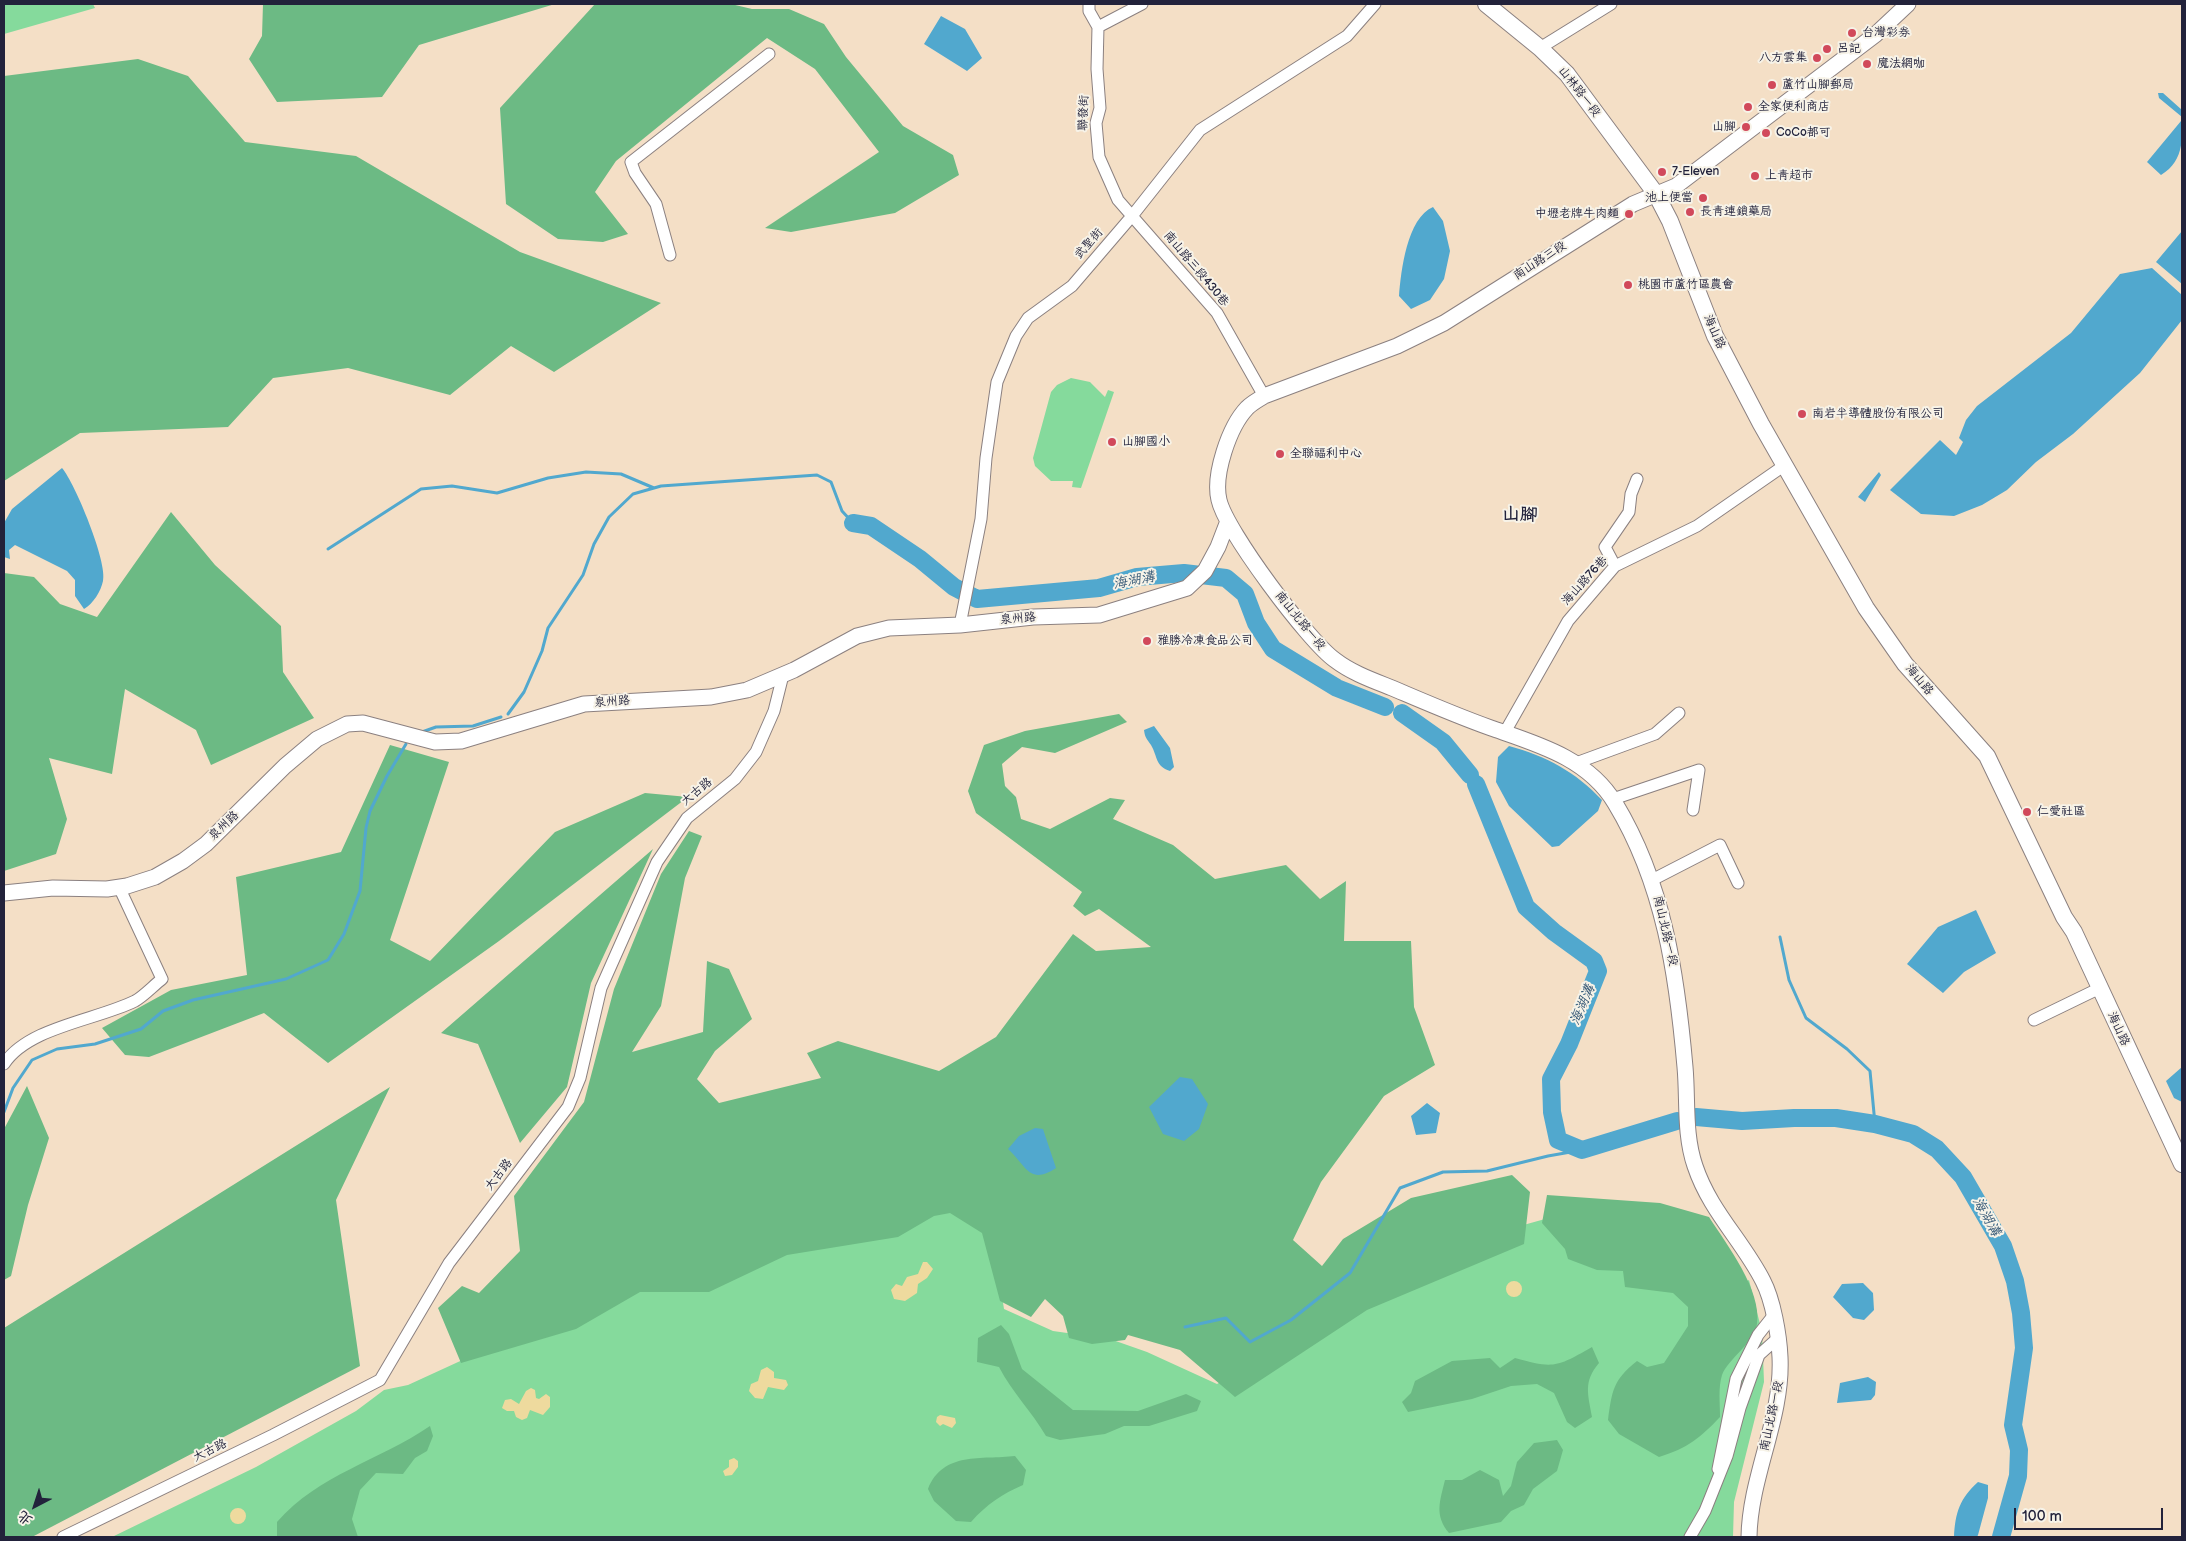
<!DOCTYPE html>
<meta charset="utf-8">
<style>
body{margin:0}
#map{position:relative;width:2186px;height:1541px;overflow:hidden;background:#f4dfc6;font-family:"Balsamiq Sans","LXGW WenKai TC",sans-serif}
canvas{display:block}
.frame{position:absolute;inset:0;border:5px solid #22223b;pointer-events:none}
.north{position:absolute;left:10px;top:1481px;width:50px;height:50px;-webkit-text-stroke:4px #f7f3e8;paint-order:stroke;rotate:220deg;font-size:14px;font-weight:700;line-height:20px;text-align:center;color:#22223b}
.north::after{content:'';display:block;margin:auto;width:18px;height:22px;background:#22223b;clip-path:polygon(50% 0,100% 100%,50% 72%,0 100%)}
.scale{position:absolute;left:2014px;top:1508px;width:149px;height:22px;box-sizing:border-box;border:2px solid #22223b;border-top:0;padding-left:6px;font-size:15px;line-height:18px;white-space:nowrap;color:#22223b;-webkit-text-stroke:4px #f7f3e8;paint-order:stroke}
</style>
<div id="map">
<canvas width="2186" height="1541"></canvas>
<div class="frame"></div>
<div class="north">北</div>
<div class="scale">100 m</div>
</div>
<script>
const context = document.querySelector('canvas').getContext('2d');
context.lineJoin = 'round';
function paint(path, color) {
  context.fillStyle = color;
  context.fill(path, 'evenodd');
}
function strokePath(path, color, width, dash) {
  context.strokeStyle = color;
  context.lineWidth = width;
  context.lineCap = dash ? 'butt' : 'round';
  context.setLineDash(dash || []);
  context.stroke(path);
}
function write(font, color, halo, rows, align = 'center') {
  context.font = font + ' "Balsamiq Sans","LXGW WenKai TC",sans-serif';
  context.lineWidth = 4;
  context.setLineDash([]);
  context.textBaseline = 'middle';
  context.strokeStyle = halo;
  context.fillStyle = color;
  for (const [text, x, y, turn = 0] of rows) {
    context.save();
    context.translate(x, y);
    context.rotate((+turn || 0) * Math.PI / 180);
    context.textAlign = isNaN(turn) ? turn : align;
    if (halo) context.strokeText(text, 0, 0);
    context.fillText(text, 0, 0);
    context.restore();
  }
}
const green = new Path2D(`
 M4,4H93L95,8L4,34Z
 M1071,378L1090,382L1105,397L1108,390L1114,392L1081,488L1072,487L1073,481H1051L1035,466L1033,458L1051,392L1057,385Z
 M942,1202L992,1233L1004,1309L1053,1331L1110,1339L1147,1352L1217,1384L1466,1241L1545,1219L1710,1302L1749,1280L1762,1332L1764,1382L1734,1502L1733,1537H112L256,1467L356,1411L384,1390L408,1385L604,1295Z`);
const forest = new Path2D(`
 M263,4H555L419,45L382,97L277,102L249,59L262,36Z
 M595,4H731L752,9H789L824,24L846,57L903,126L953,155L959,175L895,213L791,232L765,228L879,152L815,69L767,38L616,161L595,192L628,234L603,242L558,239L506,204L500,108Z
 M138,59L188,76L245,142L356,156L520,252L661,303L554,372L511,346L450,395L348,368L273,378L228,427L80,433L4,481V76Z
 M171,512L215,565L281,626L283,672L314,718L211,765L196,730L125,689L112,774L49,758L67,819L56,854L4,871V573L34,577L60,604L97,617Z
 M1119,714L1127,722L1055,753L1022,747L1002,764L1005,786L1016,797L1021,819L1050,829L1110,798L1125,800L1113,819L1173,845L1215,879L1286,865L1320,899L1346,881L1344,941H1411L1414,1007L1435,1065L1384,1096L1321,1182L1293,1240L1322,1266L1343,1239L1411,1198L1512,1175L1530,1192L1524,1244L1367,1310L1235,1397L1180,1350L1128,1335L1125,1340L1092,1344L1069,1338L1063,1316L1045,1299L1031,1317L1000,1301L982,1233L950,1213L934,1216L898,1237L787,1255L709,1292H640L576,1329L461,1363L438,1308L462,1286L479,1293L520,1251L514,1196L584,1102L614,989L661,874L689,831L702,836L685,878L661,1006L632,1052L703,1032L707,961L729,969L752,1019L715,1051L697,1079L719,1103L821,1078L807,1053L838,1041L939,1071L996,1037L1073,934L1096,951L1151,947L1099,909L1085,916L1073,906L1082,892L976,813L968,791L984,745L1025,731Z
 M390,745L449,762L390,940L430,961L555,832L645,793L688,797L499,941L328,1063L264,1013L149,1057L125,1055L102,1028L171,990L247,975L236,877L341,852Z
 M653,849L591,983L567,1087L520,1143L478,1044L441,1033Z
 M27,1086L49,1138L28,1205L11,1276L4,1280V1129Z
 M390,1087L336,1200L360,1366L32,1537H4V1328Z
 M1547,1195L1660,1203L1709,1217C1727,1245 1762,1290 1757,1324C1754,1343 1728,1359 1722,1375C1718,1388 1720,1403 1720,1417C1700,1438 1688,1448 1659,1457L1619,1434L1608,1420C1612,1391 1613,1380 1637,1361L1647,1367L1664,1363L1688,1326V1307L1673,1293L1625,1287L1623,1271L1597,1270L1568,1259L1565,1249L1542,1223Z
 M1001,1325L1009,1334L1022,1369L1073,1410L1138,1411L1186,1394L1201,1401L1197,1411L1149,1426H1124L1105,1434L1060,1440L1046,1436C1032,1412 1012,1392 999,1367L977,1362L978,1338Z
 M1592,1347L1599,1363C1583,1382 1588,1394 1592,1417L1575,1428L1567,1422L1554,1393L1537,1384L1511,1386L1472,1399L1408,1412L1402,1402L1411,1393L1415,1381L1452,1361L1490,1358L1500,1368L1515,1358C1554,1369 1557,1367 1592,1347Z
 M430,1426L433,1436L427,1451L415,1458L403,1474L376,1473L360,1490L352,1519L358,1537H277V1522C319,1474 379,1461 430,1426Z
 M1557,1440L1563,1450L1557,1471L1533,1489L1524,1505L1511,1511L1501,1522L1449,1533C1434,1515 1440,1501 1445,1480H1462L1480,1470L1499,1480L1503,1496L1511,1486L1517,1462L1534,1443Z
 M1015,1456L1026,1470L1023,1485C1002,1494 987,1504 971,1522L956,1521L934,1501L928,1489C943,1451 982,1460 1015,1456Z`);
const sand = new Path2D(`
 M923,1262H927L933,1269L927,1278L918,1284L917,1293L905,1301L894,1299L891,1290L896,1284L902,1286L907,1277L918,1274Z
 M1506 1289a8 8 0 1 1 16 0a8 8 0 1 1-16 0Z
 M767,1367L774,1372V1378L786,1380L788,1385L784,1390L768,1387L763,1399L755,1398L749,1391L751,1384L758,1381L761,1370Z
 M531,1388L535,1390L536,1398L539,1399L546,1394L550,1397V1407L543,1415L530,1410L527,1418L522,1420L516,1417L514,1411H507L502,1408L505,1400L511,1399L519,1404L526,1391Z
 M940,1415L955,1418L956,1423L952,1428L943,1424L940,1426L936,1422L937,1417Z
 M734,1458L738,1461V1467L732,1475L725,1476L723,1471L729,1467V1460Z
 M230 1516a8 8 0 1 1 16 0a8 8 0 1 1-16 0Z`);
const water = new Path2D(`
 M941,16L965,29L982,58L967,71L924,44Z
 M2158,93H2163L2182,110C2182,135 2186,160 2161,175L2147,162L2181,121L2182,117L2159,98Z
 M1433,207L1443,221L1450,251L1444,279L1430,300L1411,309L1399,296C1401,271 1407,218 1433,207Z
 M2182,231V284L2156,262Z
 M2152,268L2182,295V320L2140,373L2073,434L2036,462L2007,490L1982,505L1954,516L1921,514L1890,490L1940,440L1956,455L1963,442L1959,438L1966,420L1977,406L2071,333L2120,274Z
 M62,468C75,483 108,563 103,581C101,591 93,604 84,609L75,596V580L67,571L15,545L9,550L10,559L4,557V523L12,509Z
 M1879,472L1881,475L1865,502L1858,497Z
 M1154,726L1170,748L1174,767L1170,771C1155,766 1158,757 1151,745C1147,739 1145,738 1144,730Z
 M1509,746C1546,756 1576,772 1602,800L1598,811L1559,846L1552,847L1509,806L1496,782L1498,757Z
 M1976,910L1996,953L1964,972L1943,993L1907,964L1938,927Z
 M2182,1067V1102L2174,1098L2166,1081Z
 M1180,1077L1192,1079L1208,1104L1199,1129L1184,1141L1163,1134L1149,1107Z
 M1427,1103L1440,1113L1436,1133L1416,1135L1411,1116Z
 M1035,1128L1043,1129L1056,1168C1029,1186 1026,1165 1008,1149L1019,1136Z
 M1863,1283L1873,1293L1874,1310L1864,1320L1853,1318L1833,1297L1842,1284Z
 M1868,1377L1876,1382L1875,1395L1871,1400L1837,1403L1840,1383Z
 M1978,1482L1988,1485V1498L1978,1535L1977,1537H1954C1955,1513 1960,1498 1978,1482Z`);
const stream = new Path2D(`
 M328,549L421,489L452,486L497,493L548,478L586,472L621,474L654,488
 M508,714L524,692L542,651L548,628L583,575L594,544L609,517L633,494L661,486L817,475L831,482L842,511L853,523
 M422,732L436,727L473,726L501,717
 M1780,937L1789,980L1806,1018L1847,1049L1870,1071L1875,1124
 M4,1112L13,1088L32,1060L57,1049L95,1044L141,1029L163,1011L193,1000L286,979L328,960L344,934L360,891L366,828L370,811L387,776L406,744
 M1185,1327L1226,1318L1250,1342L1291,1320L1350,1273L1400,1188L1443,1172L1487,1171L1548,1156L1582,1150`);
const river = new Path2D(`
 M853,523L871,526L920,559L954,587L977,599L1099,588L1137,577L1184,573L1226,578L1245,594L1256,623L1273,649L1337,688L1385,707
 M1402,713L1443,742L1470,775
 M1476,784L1526,907L1554,932L1594,961L1598,971L1569,1044L1551,1079L1552,1112L1558,1140L1582,1150L1677,1121
 M1696,1117L1742,1121L1794,1118H1836L1875,1124L1913,1134L1937,1149L1963,1177L2003,1246L2015,1281L2021,1313L2024,1348L2013,1425L2019,1450L2018,1476L2001,1537`);
const minor = new Path2D(`
 M1089,4V11L1098,27L1097,69L1100,108L1096,123L1099,157L1118,200L1217,313L1264,396
 M1098,27L1142,4
 M1540,48L1611,4
 M670,255L656,204L635,173L631,162L769,54
 M1615,566L1605,547L1629,512L1631,494L1637,479
 M960,625L981,519L986,458L997,382L1016,336L1028,318L1072,286L1132,216L1200,130L1347,36L1375,4
 M1505,732L1568,621L1615,566L1697,526L1785,465
 M1576,763L1655,734L1679,713
 M1613,799L1699,770L1693,810
 M1652,880L1720,845L1738,883
 M2034,1020L2100,988
 M4,1064C28,1027 97,1020 135,1001C144,996 153,986 162,979L119,887
 M1718,1469L1736,1379L1758,1335L1773,1316
 M63,1537L273,1435L380,1380L449,1263L568,1107L580,1078L601,988L657,862L687,818L735,779L756,752L774,711L783,675
 M1690,1537L1705,1511L1727,1456L1740,1408L1759,1355L1779,1337`);
const tertiary = new Path2D(`
 M4,893L53,888L107,889L127,886L155,877L183,861L206,844L285,766L317,739L347,724L363,723L435,742L461,741L584,704L711,697L747,690L794,670L857,636L889,628L960,625L1033,617L1099,615L1187,588L1205,571L1218,547L1228,521
 M1749,1537C1750,1476 1783,1418 1780,1357C1779,1335 1773,1300 1763,1281C1742,1240 1710,1211 1695,1166C1684,1134 1688,1100 1685,1067C1677,975 1664,884 1615,803C1588,758 1537,744 1491,728C1457,716 1425,702 1392,688C1372,680 1352,673 1335,660C1309,642 1226,531 1219,500C1213,475 1229,427 1247,408C1252,403 1258,400 1264,396L1397,346L1444,323L1633,204L1676,186L1875,35L1908,4`);
const secondary = new Path2D(`
 M1486,4L1540,48L1567,74L1656,194L1670,221L1715,336L1761,424L1866,608L1905,664L1987,756L2064,917L2074,932L2182,1164`);
const markers = [
 [1852,33,5,"#d1495b"],
 [1827,49,5,"#d1495b"],
 [1817,58,5,"#d1495b"],
 [1867,64,5,"#d1495b"],
 [1772,85,5,"#d1495b"],
 [1748,107,5,"#d1495b"],
 [1746,127,5,"#d1495b"],
 [1766,133,5,"#d1495b"],
 [1662,172,5,"#d1495b"],
 [1755,176,5,"#d1495b"],
 [1703,198,5,"#d1495b"],
 [1690,212,5,"#d1495b"],
 [1629,214,5,"#d1495b"],
 [1628,285,5,"#d1495b"],
 [1802,414,5,"#d1495b"],
 [1112,442,5,"#d1495b"],
 [1280,454,5,"#d1495b"],
 [1147,641,5,"#d1495b"],
 [2027,812,5,"#d1495b"]
];
const poiNames = [
 ["台灣彩券",1862,33],
 ["呂記",1837,49],
 ["八方雲集",1807,58,"right"],
 ["魔法網咖",1877,64],
 ["蘆竹山腳郵局",1782,85],
 ["全家便利商店",1758,107],
 ["山腳",1736,127,"right"],
 ["CoCo都可",1776,133],
 ["7-Eleven",1672,172],
 ["上青超市",1765,176],
 ["池上便當",1693,198,"right"],
 ["長青連鎖藥局",1700,212],
 ["中壢老牌牛肉麵",1619,214,"right"],
 ["桃園市蘆竹區農會",1638,285],
 ["南岩半導體股份有限公司",1812,414],
 ["山腳國小",1122,442],
 ["全聯福利中心",1290,454],
 ["雅勝冷凍食品公司",1157,641],
 ["仁愛社區",2037,812]
];
const streetNames = [
 ["山林路一段",1579,92,52],
 ["聯發街",1084,113,-88],
 ["武聖街",1089,244,-49],
 ["南山路三段",1540,261,-33],
 ["南山路三段430巷",1196,269,50],
 ["海山路",1714,332,66],
 ["海山路76巷",1585,581,-48],
 ["泉州路",1018,619,-5],
 ["南山北路一段",1300,621,51],
 ["海山路",1919,680,50],
 ["泉州路",612,702,-4],
 ["大古路",697,792,-39],
 ["泉州路",224,826,-43],
 ["南山北路一段",1665,931,77],
 ["海山路",2118,1029,65],
 ["大古路",499,1175,-52],
 ["南山北路一段",1772,1416,-78],
 ["大古路",210,1451,-26]
];
const waterNames = [
 ["海湖溝",1134,581,-11],
 ["海湖溝",1583,1005,-67],
 ["海湖溝",1986,1217,60]
];
const districtNames = [
 ["山腳",1520,515]
];
paint(green, '#85da9c');
paint(forest, '#6cba84');
paint(sand, '#eeda9e');
paint(water, '#51a8ce');
strokePath(stream, '#51a8ce', 3);
strokePath(river, '#51a8ce', 18);
strokePath(minor, '#8b8080', 13);
strokePath(tertiary, '#8b8080', 17);
strokePath(secondary, '#8b8080', 18);
strokePath(minor, '#fff', 11);
strokePath(tertiary, '#fff', 15);
strokePath(secondary, '#fff', 16);
for (const [x, y, r, color] of markers) {
  const dot = new Path2D();
  dot.arc(x, y, r, 0, 2 * Math.PI);
  context.fillStyle = color;
  context.fill(dot);
  strokePath(dot, '#f7f3e8', 2);
}
write('12px', '#22223b', '#f7f3e8', poiNames, 'left');
write('12px', '#22223b', '#f7f3e8', streetNames);
write('italic 14px', '#355876', '#f7f3e8', waterNames);
write('bold 18px', '#22223b', '#f7f3e8', districtNames);
</script>
